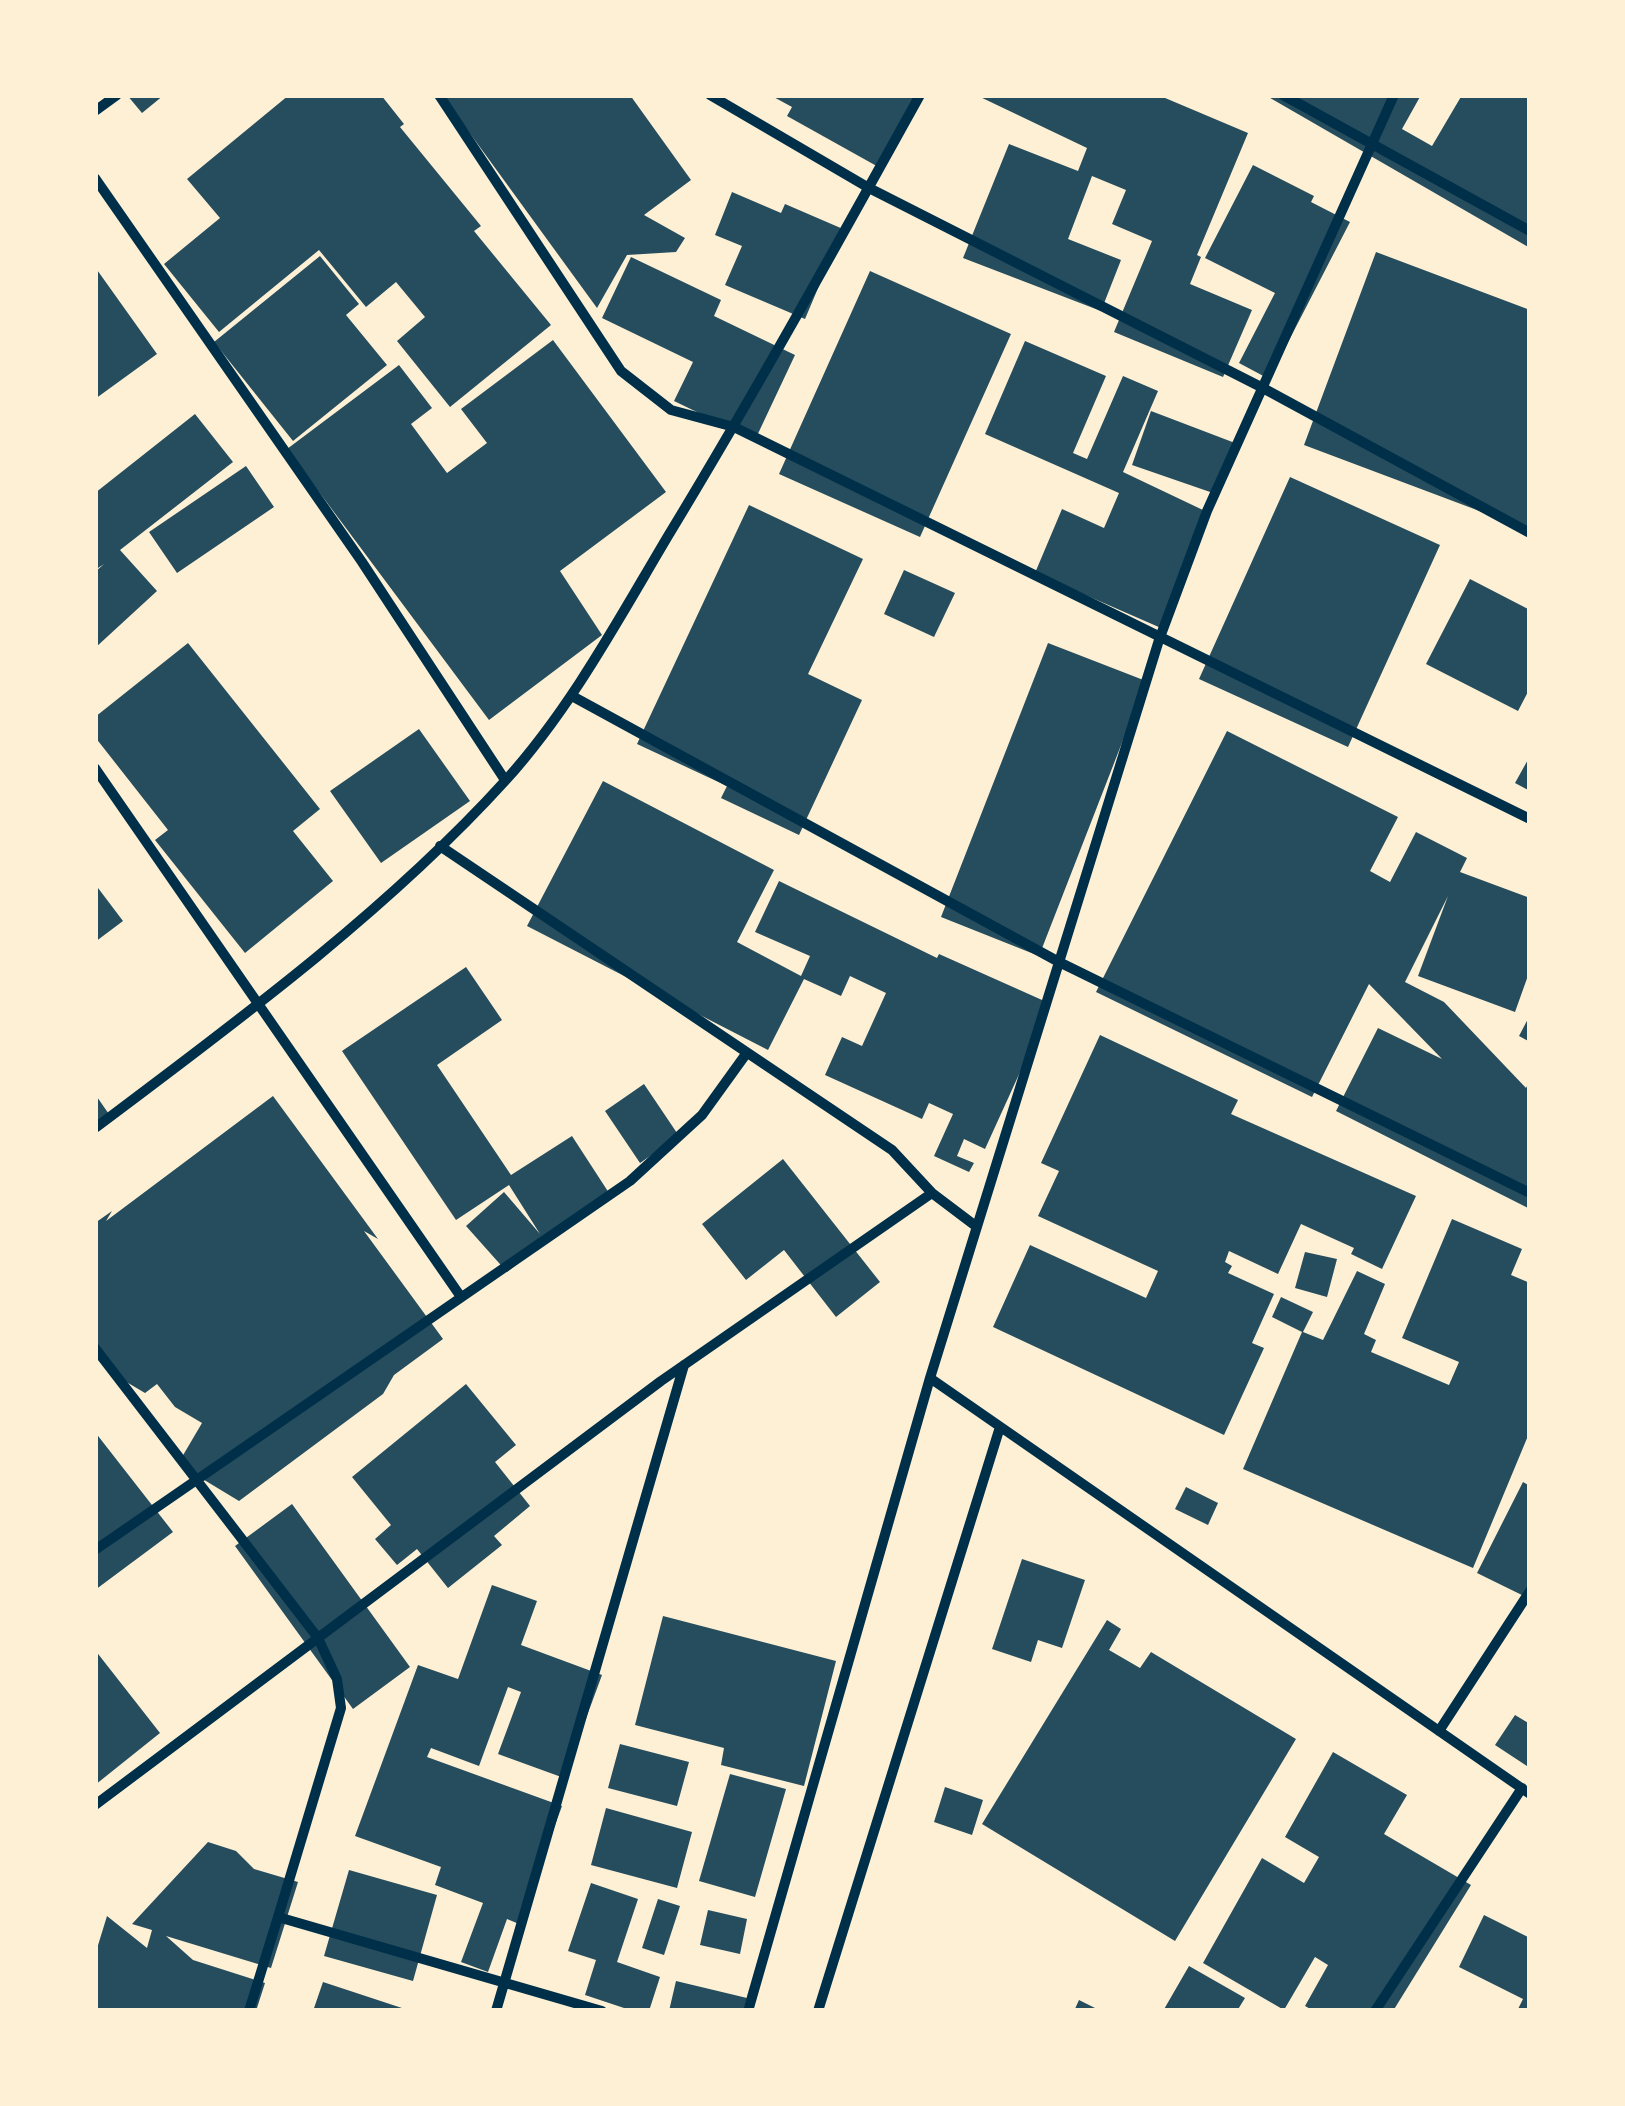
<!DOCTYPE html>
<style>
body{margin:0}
#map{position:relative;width:1625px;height:2106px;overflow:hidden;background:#fdf0d5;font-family:Signika,sans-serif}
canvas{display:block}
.frame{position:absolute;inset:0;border:98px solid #fdf0d5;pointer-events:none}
</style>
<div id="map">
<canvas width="1625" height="2106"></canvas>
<div class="frame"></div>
</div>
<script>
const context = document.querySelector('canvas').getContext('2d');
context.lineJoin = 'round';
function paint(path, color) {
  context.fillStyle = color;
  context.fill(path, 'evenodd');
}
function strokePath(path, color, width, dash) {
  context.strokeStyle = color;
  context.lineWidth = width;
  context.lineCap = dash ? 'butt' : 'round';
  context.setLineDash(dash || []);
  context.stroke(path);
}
const building = new Path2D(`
 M127,95H164L142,113Z
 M289,95H381L404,124L400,127L481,226L474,231L551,325L450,407L397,341L425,317L396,282L366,307L319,250L219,332L164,264L220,218L187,179Z
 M442,95H630L691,180L644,215L685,238L676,252L627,255L597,308Z
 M770,95H921L882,169L787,116L792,107Z
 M976,95H1158L1248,133L1197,255L1201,257L1190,284L1252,310L1223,377L1114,332L1152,241L1112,224L1126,190L1092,176L1068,239L1121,260L1101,311L963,258L1009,144L1078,171L1087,148Z
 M1265,95H1421L1402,129L1432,146L1462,95H1530V248Z
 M1253,165L1314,196L1311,202L1350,222L1269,379L1239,363L1275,293L1205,258Z
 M732,192L781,213L785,204L843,229L805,319L725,285L742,246L715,235Z
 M1376,252L1530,310V530L1304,445Z
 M320,256L359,304L346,315L387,365L293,441L214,342Z
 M631,257L721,300L714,316L795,355L755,440L674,401L693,362L602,318Z
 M95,267L157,354L95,399Z
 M870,271L1011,334L920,537L779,474Z
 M553,340L666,492L560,571L602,635L489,720L287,449L399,365L432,408L411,424L447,473L487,443L461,409Z
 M1025,341L1106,376L1073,453L1087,459L1123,376L1158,391L1123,472L1205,511L1161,628L1035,573L1062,509L1104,528L1119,493L985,434Z
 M1151,411L1235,443L1213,493L1132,465Z
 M195,414L233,462L120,550L157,591L95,648V572L104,564L95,570V493Z
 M246,466L274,507L177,573L149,532Z
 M1290,477L1440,545L1348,747L1199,679Z
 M749,505L863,559L808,674L862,700L799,835L721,798L727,786L637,744Z
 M904,570L955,593L934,637L884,614Z
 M1470,579L1530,610V688L1518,711L1426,664Z
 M188,643L320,809L293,831L333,881L245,953L155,840L168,830L95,737V717Z
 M1048,643L1146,681L1039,956L941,917Z
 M419,729L470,801L381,863L330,791Z
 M1227,731L1398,817L1370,871L1390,882L1416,832L1467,858L1460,872L1530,898V970L1515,1012L1418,976L1448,896L1405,982L1444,1002L1526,1088L1530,1080V1209L1336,1111L1378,1028L1442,1059L1369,984L1312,1097L1096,992Z
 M1530,756V791L1515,783Z
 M603,781L774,870L737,942L801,976L810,956L755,932L779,881L937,958L939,954L1051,1004L985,1149L964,1139L957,1156L974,1163L969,1172L934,1156L953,1114L929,1103L922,1119L825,1075L842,1037L862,1046L886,993L850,976L841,996L804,979L768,1050L527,926Z
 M95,884L123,921L95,942Z
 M466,967L502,1020L437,1065L511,1175L572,1136L609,1193L507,1272L466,1226L504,1192L540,1234L509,1185L456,1220L342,1051Z
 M1530,1015V1042L1519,1036Z
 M1100,1035L1238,1100L1231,1114L1416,1196L1382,1269L1351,1254L1354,1248L1301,1224L1278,1274L1229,1251L1225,1262L1232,1266L1228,1273L1274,1294L1252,1343L1264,1348L1224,1435L993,1327L1030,1245L1146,1298L1158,1271L1038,1216L1059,1171L1041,1163Z
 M644,1084L679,1136L640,1163L605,1111Z
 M95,1094L113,1120L95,1133Z
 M273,1096L378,1239L364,1231L443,1339L394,1375L383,1394L239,1501L196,1475L182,1457L202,1423L175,1407L157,1384L145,1393L118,1377L95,1346V1223L112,1211L106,1221Z
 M783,1159L880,1282L836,1317L784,1250L746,1280L702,1224Z
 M1452,1219L1522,1249L1511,1275L1530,1283V1431L1473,1568L1243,1469L1302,1332L1272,1317L1281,1297L1313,1312L1303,1332L1323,1340L1357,1271L1385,1284L1364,1334L1376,1340L1371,1352L1449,1385L1459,1362L1402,1338Z
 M1305,1252L1337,1259L1327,1297L1295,1288Z
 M466,1384L516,1445L495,1462L530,1506L494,1536L502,1545L448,1588L417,1549L397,1565L375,1539L391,1525L352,1477Z
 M95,1432L173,1532L95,1590Z
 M1523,1482L1530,1486V1599L1477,1573Z
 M1186,1487L1218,1503L1208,1525L1175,1509Z
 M292,1504L410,1667L353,1709L235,1546Z
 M1022,1559L1085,1580L1062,1648L1038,1640L1031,1662L992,1649Z
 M492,1585L537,1601L521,1645L602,1675L564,1778L498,1754L521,1692L508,1687L479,1766L431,1748L427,1757L562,1806L519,1924L507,1919L488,1972L461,1962L483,1903L435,1885L441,1867L355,1836L418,1665L458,1679Z
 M663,1616L836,1661L804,1786L721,1765L724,1748L635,1725Z
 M1107,1620L1121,1629L1109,1650L1140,1668L1151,1652L1296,1739L1175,1941L982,1824Z
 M95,1650L160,1733L95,1785Z
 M1515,1715L1530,1724V1768L1495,1745Z
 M620,1744L689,1762L677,1806L608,1788Z
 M1333,1752L1407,1795L1384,1834L1471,1885L1393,2011H1314L1305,2006L1328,1965L1315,1957L1284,2010L1203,1963L1262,1858L1304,1883L1319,1857L1285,1837Z
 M730,1774L786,1789L755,1897L699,1881Z
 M945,1787L983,1800L972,1835L934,1822Z
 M606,1808L692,1832L677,1888L591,1865Z
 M208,1842L236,1851L254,1869L298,1882L271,1968L166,1936L193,1960L265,1983L256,2011H95V1955L107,1916L147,1948L152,1930L132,1924Z
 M349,1870L437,1895L413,1981L324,1956Z
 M591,1883L638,1899L617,1962L660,1977L649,2011H633L585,1995L596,1960L568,1951Z
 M658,1899L680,1906L664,1955L642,1948Z
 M708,1910L747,1919L740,1954L700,1945Z
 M1484,1915L1530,1938V2011H1517L1523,1999L1459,1967Z
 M1189,1966L1245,1998L1237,2011H1163Z
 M676,1981L747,1998L743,2011H669Z
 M323,1982L408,2010V2011H313Z
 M1079,2000L1101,2011H1074Z`);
const minor = new Path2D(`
 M439,95L621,371L671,410L734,427L1530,819
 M710,95L869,188L1261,387L1530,533
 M1283,95L1530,231
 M95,111L117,95
 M95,178L362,562L505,780
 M572,696L1059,962L1530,1193
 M95,768L461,1297
 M440,846L892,1150L932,1193L977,1227
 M95,1128C235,1023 387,911 505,781C571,708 618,620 668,536C756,391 838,243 920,95
 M95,1348L318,1638L337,1679L341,1708L278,1917
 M930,1378L1530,1794
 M95,1550L630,1181L702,1115L746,1054
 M1439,1731L1530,1591
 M95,1805L661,1381L932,1193
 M249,2011L278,1917L602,2011
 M496,2011L684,1365
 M748,2011L930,1378L1159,640L1207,511L1394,95
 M818,2011L1000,1427
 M1375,2011L1522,1788`);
paint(building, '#264d5e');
strokePath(minor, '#003049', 10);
</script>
